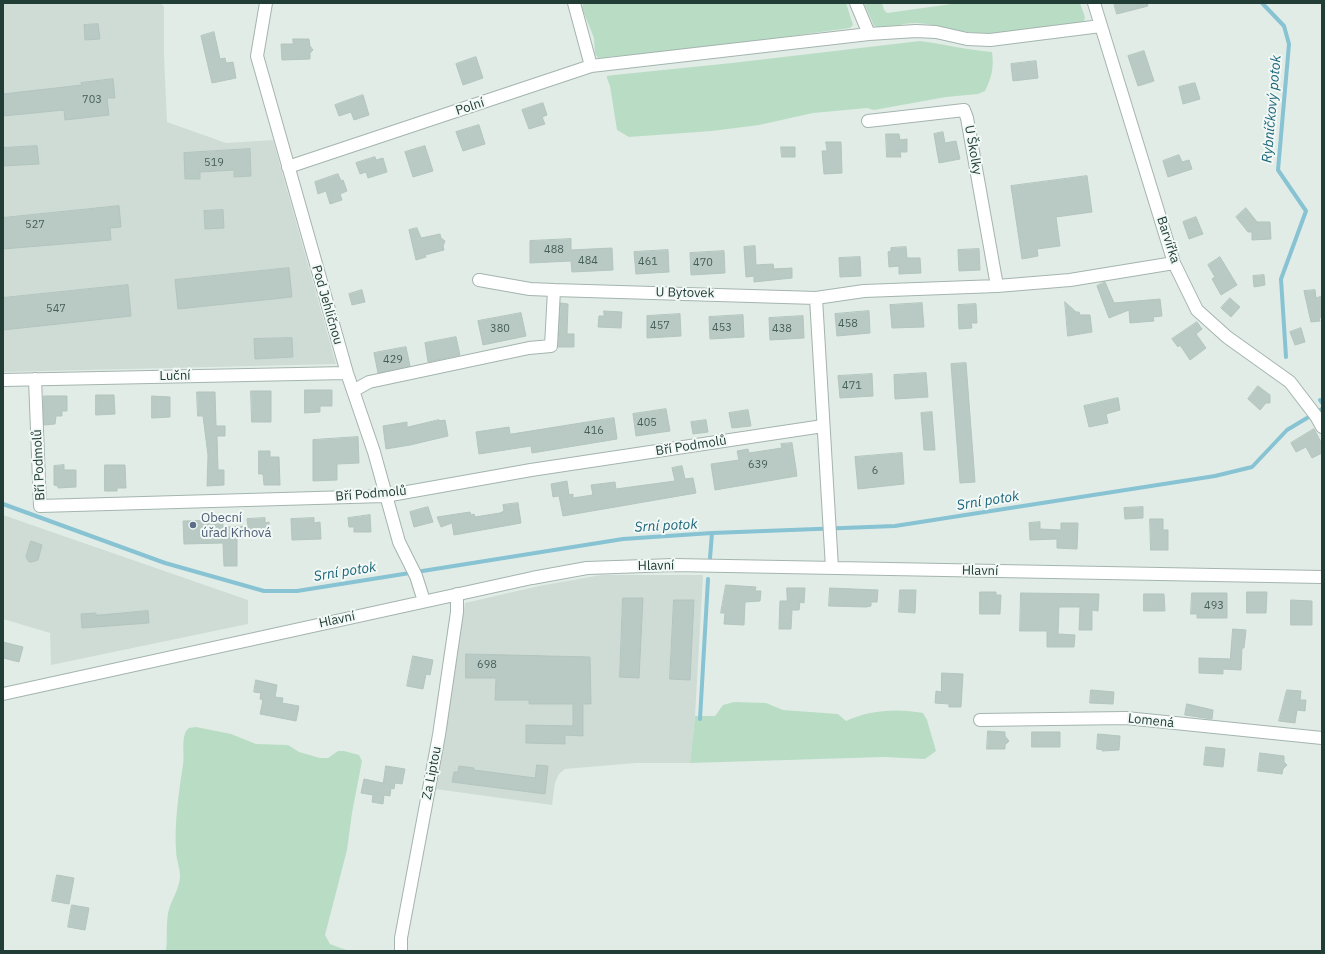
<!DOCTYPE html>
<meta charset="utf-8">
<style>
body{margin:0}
#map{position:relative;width:1325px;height:954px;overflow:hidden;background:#e1ece7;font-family:"IBM Plex Sans",sans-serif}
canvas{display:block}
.frame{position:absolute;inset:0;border:4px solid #213d36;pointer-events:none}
</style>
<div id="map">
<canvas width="1325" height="954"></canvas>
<div class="frame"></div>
</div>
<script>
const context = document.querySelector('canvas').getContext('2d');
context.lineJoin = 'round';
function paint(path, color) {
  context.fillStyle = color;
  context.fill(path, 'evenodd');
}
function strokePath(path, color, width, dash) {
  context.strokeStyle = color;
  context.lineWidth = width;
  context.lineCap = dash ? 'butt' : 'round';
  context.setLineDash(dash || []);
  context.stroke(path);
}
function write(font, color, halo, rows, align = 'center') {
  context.font = font + ' "IBM Plex Sans",sans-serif';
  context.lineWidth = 4;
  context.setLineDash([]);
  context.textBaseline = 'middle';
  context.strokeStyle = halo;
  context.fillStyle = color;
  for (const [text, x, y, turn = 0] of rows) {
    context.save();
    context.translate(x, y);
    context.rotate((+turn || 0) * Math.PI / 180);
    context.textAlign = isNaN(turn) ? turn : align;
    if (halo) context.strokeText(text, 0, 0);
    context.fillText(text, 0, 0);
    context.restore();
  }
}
const built = new Path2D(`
 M3,3H161L164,7V55L167,122L226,143L273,140L336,364L3,372Z
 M3,515L248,600V624L51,665L50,633L3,619Z
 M601,575H703L695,716L690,763H636L565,769L559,774L555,783L552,805L435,789L465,603L539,586Z`);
const green = new Path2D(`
 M583,3H846L853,25L850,28L718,46L598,58L595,54L594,38L582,8Z
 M864,3H882L884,10L887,13L959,3H1080L1085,17L1084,21L1077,24C1041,28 1003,36 967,32C950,30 934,24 916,23C902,23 888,29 874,26Z
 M920,41C944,44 967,50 992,52C994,67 992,77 985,91L978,94L946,97L874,110L867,108L813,113L759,125L712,131L629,137L617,130L610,86L607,78V76L614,75L732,63Z
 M734,702L766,703L783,710L838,714L846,721C868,710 898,708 923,713L927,720L936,751L925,759L884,757L690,763L695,716H715L723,705Z
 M196,727L231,734L256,744L288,745L299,752L320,758H328L338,751H344L359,755L362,761L352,813L347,850L325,935L330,944L349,951H166C168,936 165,920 170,906C174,896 179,888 180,877C180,867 176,860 176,850C174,825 179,790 183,765C185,755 180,734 189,728Z`);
const stream = new Path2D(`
 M1262,3L1284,26L1289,44L1278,170L1306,211L1281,279L1286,357
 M1320,400L1322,403
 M3,504L165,563L264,591H297L623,539L712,533L895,526L1215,476L1252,467L1287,430L1322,409
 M710,558L712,533
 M700,719L708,579`);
const building = new Path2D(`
 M1114,3H1147L1148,6L1117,14Z
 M98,24L100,39L85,40L84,25Z
 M214,32L220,59L225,58L226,63L233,62L236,78L212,83L201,36Z
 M293,39H309L310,46L313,50L310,53V59L282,60L281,44H293Z
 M1144,51L1154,81L1138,86L1128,56Z
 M476,57L483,78L463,85L456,64Z
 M1036,61L1038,78L1013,81L1011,64Z
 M113,79L115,98H107L109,115L65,120L64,110L3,116V94L82,85L81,83Z
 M1195,83L1200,99L1183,104L1179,87Z
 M363,95L369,115L354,120L351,112L339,116L335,105Z
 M543,103L547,115L542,117L545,124L529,129L522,110Z
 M479,125L485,144L463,151L456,132Z
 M943,132L945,143L956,141L960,159L939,163L934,134Z
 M886,134H899L900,140L907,139V152H900L901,157H887Z
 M826,142H841L842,173L824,174L822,151H827Z
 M37,146L39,164L3,166V148Z
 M425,146L433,171L413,177L405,152Z
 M781,147H795V157H782Z
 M250,149L251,176L234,177V170L200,172V179H185L184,153Z
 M1179,155L1182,162L1189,160L1192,169L1168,177L1163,161Z
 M375,157L376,160L383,158L387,172L368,178L366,172L360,174L356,163Z
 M338,174L341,181L343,180L347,191L340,194L342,200L330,204L326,191L318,194L315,182Z
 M1087,176L1092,212L1056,217L1060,246L1037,249L1038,256L1022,259L1011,186Z
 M119,206L121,227L110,228L111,240L3,249V218Z
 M1246,208L1257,222H1270L1271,239L1252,240V232H1248L1236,217Z
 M223,210L224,228L205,229L204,211Z
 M1196,217L1203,234L1189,239L1183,222Z
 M417,228L421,238L440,234L441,238L445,241L443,246L444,250L425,255L426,257L416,260L409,230Z
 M571,239V250L612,248L613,270L572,272L571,261L530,263V241Z
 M755,246L756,265L773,264L774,269L792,268V278L754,282V276L746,277L744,247Z
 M906,247L907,258H920L921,273L899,274V266L889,267L888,252L891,251V248Z
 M979,249L980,270L959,271L958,250Z
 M668,250L669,272L636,274L634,252Z
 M724,251L725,273L691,275L690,253Z
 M860,257L861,276L840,277L839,258Z
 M1220,257L1237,285L1221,295L1212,279L1215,277L1208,265Z
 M289,268L292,297L178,309L175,280Z
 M1264,275L1265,285L1254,287L1253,276Z
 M1105,282L1114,303L1160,299L1162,316L1153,317L1154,321L1130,323L1129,310L1109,318L1097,286Z
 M128,285L131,316L3,330V298Z
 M362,290L365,302L352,305L349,294Z
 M1315,290L1316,298L1322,296V317L1319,318L1320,321L1311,322L1304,291Z
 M1230,298L1240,307L1231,317L1221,308Z
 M1065,302L1076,312H1079L1080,315H1090L1092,332L1068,336Z
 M561,303L568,304L567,334H574V347H558Z
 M922,303L924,327L892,328L890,305Z
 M976,304L977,323H971L972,328L959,329L958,305Z
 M604,311L622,312L621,328L598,327L599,316H604Z
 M869,311L870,333L837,336L835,314Z
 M521,313L526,336L483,345L478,321Z
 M680,314L681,336L647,338V316Z
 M743,315L744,337L710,339L709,317Z
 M803,316L804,338L770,340L769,318Z
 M1197,322L1202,329L1196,334L1206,348L1190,360L1180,345L1178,347L1172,339Z
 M1301,328L1305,342L1295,345L1290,332Z
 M456,337L460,355L428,362L425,343Z
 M292,338L293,357L255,359L254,339Z
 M406,347L410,366L378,373L374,353Z
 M966,363L975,482L960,483L951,364Z
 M926,373L928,397L895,399L894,375Z
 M872,374L873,396L840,398L838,376Z
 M1258,386L1270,395V403H1266L1260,410L1248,399Z
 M305,390H332V406H320V412L305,413Z
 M251,391H271V422H252Z
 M197,392H215L216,426H225V436H217L218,470H224V485L207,486L208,455L203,416H198Z
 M96,395H114L115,414L96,415Z
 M44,396H67V411H62V416H56L55,424L44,425Z
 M152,396L170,397V417L152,418Z
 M1118,398L1120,410L1106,414L1108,423L1089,427L1084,406Z
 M666,409L670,431L636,436L633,414Z
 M748,410L751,426L732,428L729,413Z
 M932,412L935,450H924L921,413Z
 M614,418L617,439L532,453L531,446L479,454L476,432L509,427L510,434Z
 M439,420V421L445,420L448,436L410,445L386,449L383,426L407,422V427Z
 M706,420L708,432L693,434L691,422Z
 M1314,429L1322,444V453L1312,458L1306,447L1296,452L1291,443Z
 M358,437L359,463L337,464V480L313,481V440Z
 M792,443L797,476L715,490L711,464L739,460L737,451L748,449L749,453L782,448L781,444Z
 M259,451H270V457H279L280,485H264L263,474H259Z
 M902,453L904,484L858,489L855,457Z
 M64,465V470H76V487L58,488V486L54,485V466Z
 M105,465H125L126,488H117V491H105Z
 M682,466L685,479L693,478L696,493L563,516L559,496L553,497L551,484L567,481L569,495L573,494V498L593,495L591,485L615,482L616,489L675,481L672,468Z
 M518,503L521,523L454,535L452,523L441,527L437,517L470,512L471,515L474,514L475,517L500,513L504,511L503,505Z
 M428,507L433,522L414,527L410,512Z
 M1143,507V518L1125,519L1124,508Z
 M370,515L371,532H354V527H349L348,518Z
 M265,518V523L269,522L270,537L237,538V566H224L223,543L184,544L183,521L223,520V527L248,526L247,519Z
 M314,518V523L320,522L321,539L292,540L291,519Z
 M1150,519H1163V530H1168V550H1151Z
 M1040,522V529L1061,530V523H1078L1077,549L1057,548V539L1030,540L1029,523Z
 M31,541L42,545L38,560L32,562H29L26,557Z
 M726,585L756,587L755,591H761L760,601L745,602L744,625L724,624L725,613H721Z
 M787,588H805L804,603L800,602L799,610H792L791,629H779L780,601H787Z
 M830,588L878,590L877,602H871V606L866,607L829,606Z
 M900,590H916L915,613L899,612Z
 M980,592H996V595H1001L1000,614H980Z
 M1247,592H1267L1266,613H1247Z
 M1021,593L1099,594L1098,611L1092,610V630H1079L1080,607H1059L1058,634L1075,635L1074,647H1047V631H1020Z
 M1192,593H1227V618H1197V614H1191Z
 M1144,594H1164L1165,611H1144Z
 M623,598H643L639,678L620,677Z
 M674,600H694L690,680L670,679Z
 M1291,600L1312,601V625H1291Z
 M148,611L149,623L82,628L81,614L96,613V615Z
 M1233,629L1246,630L1244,648H1242L1241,670L1223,669V674L1199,673V658L1230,659Z
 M3,642L23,647L19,662L3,658Z
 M466,654L590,657L591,704H583V736L565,735V744L526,743V725L573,726V704H529V700H495L496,678H466Z
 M413,656L433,660L430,675L426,674L423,689L407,686Z
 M942,673L963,674L961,707H949V704L935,703L936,691L941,692Z
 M256,680L277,685L275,697L283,698L282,703L299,706L296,721L260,714L263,700L260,699L261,693L254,692Z
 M1091,690L1114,692L1113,704L1090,703Z
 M1287,690L1301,691L1300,700H1306L1305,711L1297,710L1295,723L1279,721Z
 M1187,704L1213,710L1212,719L1185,715Z
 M988,731L1005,732V736L1009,741L1005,745V749H987Z
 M1032,732H1060V747H1032Z
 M1098,734L1120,736L1119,750L1102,751L1103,750L1097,749Z
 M1206,747L1225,749L1223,767L1204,765Z
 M1260,753L1284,756V762L1287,765L1283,769L1282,774L1258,771Z
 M537,765L548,766L545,794L452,782L454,772H458L459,766L474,768V770L535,778Z
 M386,766L405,769L402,784L395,783L394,789L391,788L390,796L384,795L383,804L372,802L373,795L361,793L364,779L383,783Z
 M57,875L74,878L69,904L52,901Z
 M72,905L89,908L85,930L68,927Z`);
const minor = new Path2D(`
 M266,3L257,56L347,373L374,452L399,542L416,576L424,601
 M856,3L869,34
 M1094,3L1174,263L1197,310L1227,337L1290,382L1316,416L1322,427
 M591,66L869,34L916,31L936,32L967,39L990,40L1101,26
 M868,121L964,110L967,118L997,286
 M288,167L591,66L574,3
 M479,280L530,289L554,290L816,298L864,291L997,286L1070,280L1174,263
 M816,298L832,568
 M35,379L40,506L385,496L531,470L823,426
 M3,380L347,373
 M353,391L369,382L529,348L551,346L554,290
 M3,694L532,578L587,568L674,565L1322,577
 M980,720L1126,718L1322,738
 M401,951V938L439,735L457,612V594`);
const markers = [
 [193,525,4,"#5c6f8a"]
];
const numberNames = [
 ["703",92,100],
 ["519",214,163],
 ["527",35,225],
 ["488",554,250],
 ["484",588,261],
 ["461",648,262],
 ["470",703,263],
 ["547",56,309],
 ["458",848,324],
 ["457",660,326],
 ["453",722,328],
 ["380",500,329],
 ["438",782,329],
 ["429",393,360],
 ["471",852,386],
 ["405",647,423],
 ["416",594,431],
 ["639",758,465],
 ["6",875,471],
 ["493",1214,606],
 ["698",487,665]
];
const streetNames = [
 ["Polní",470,107,-18],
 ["U Školky",973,150,80],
 ["Barvířka",1168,240,72],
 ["U Bytovek",685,293,1],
 ["Pod Jehličnou",327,305,74],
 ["Luční",175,376,-1],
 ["Bří Podmolů",691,446,-9],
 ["Bří Podmolů",39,465,-93],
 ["Bří Podmolů",371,494,-5],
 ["Hlavní",656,566,-1],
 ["Hlavní",980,571,1],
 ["Hlavní",337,620,-12],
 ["Lomená",1151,721,6],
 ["Za Liptou",432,773,-79]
];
const serviceNames = [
 ["Obecní",201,518],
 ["úřad Krhová",201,533]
];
const waterNames = [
 ["Rybníčkový potok",1272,109,-85],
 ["Srní potok",988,501,-9],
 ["Srní potok",666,526,-3],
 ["Srní potok",345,572,-9]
];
paint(built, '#cfdcd6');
paint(green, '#b9ddc4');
strokePath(stream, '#87c3d2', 4);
paint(building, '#b9c9c3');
strokePath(building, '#b3c5bf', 1);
strokePath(minor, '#a4b4ae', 14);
strokePath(minor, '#fff', 12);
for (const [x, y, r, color] of markers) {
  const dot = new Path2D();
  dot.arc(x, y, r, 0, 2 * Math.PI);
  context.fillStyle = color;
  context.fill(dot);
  strokePath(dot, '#f1f8f5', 1.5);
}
write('11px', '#476059', null, numberNames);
write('13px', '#213d36', '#f1f8f5', streetNames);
write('13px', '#4e5e75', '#f1f8f5', serviceNames, 'left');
write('italic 14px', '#1a657a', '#f1f8f5', waterNames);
</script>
